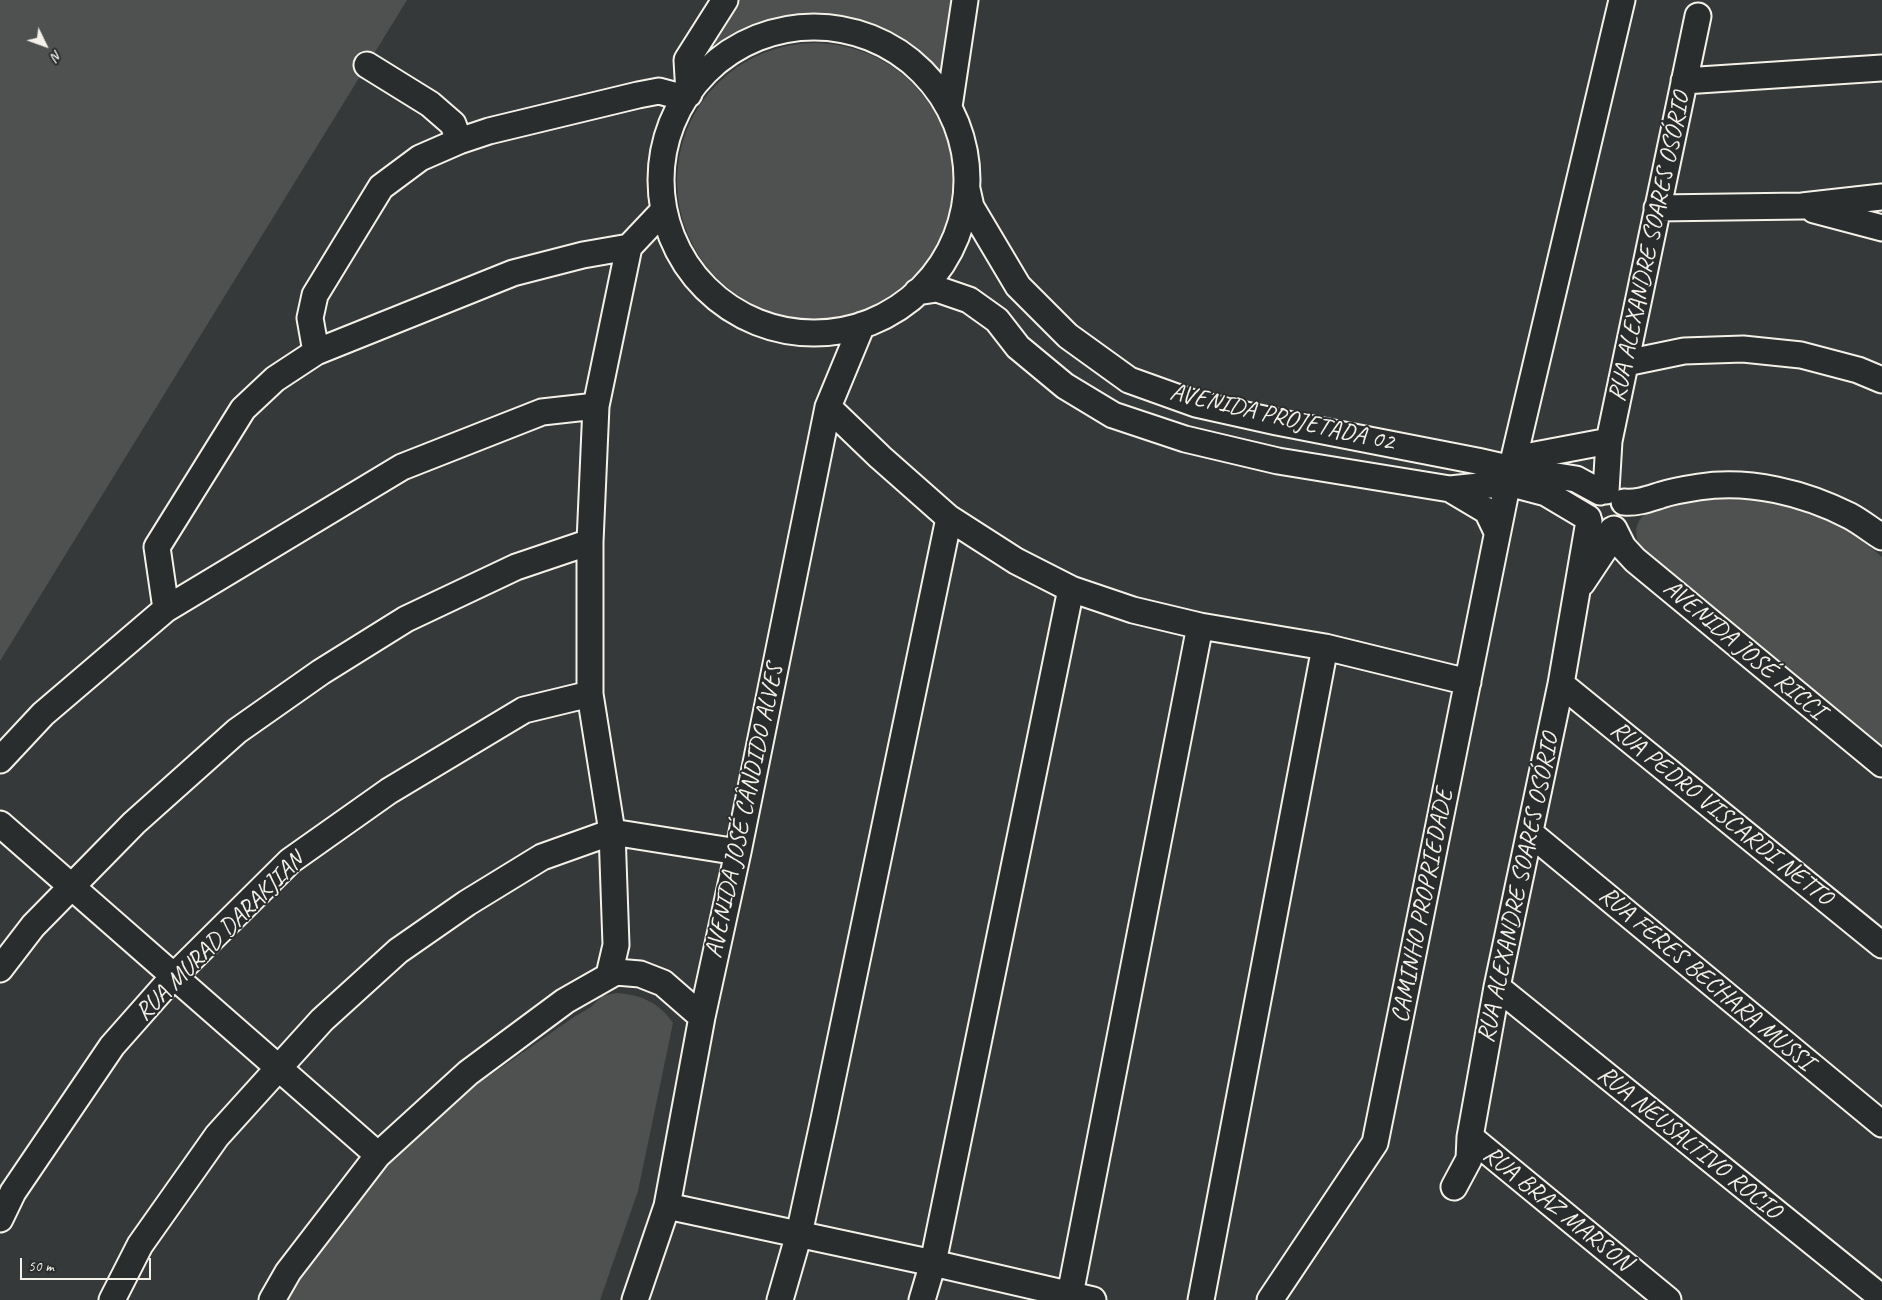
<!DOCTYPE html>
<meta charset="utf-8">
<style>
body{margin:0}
#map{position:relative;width:1882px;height:1300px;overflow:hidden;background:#363939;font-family:Caveat,sans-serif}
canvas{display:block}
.north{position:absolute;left:20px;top:20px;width:50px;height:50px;-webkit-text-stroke:4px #2a2d2e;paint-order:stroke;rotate:132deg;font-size:14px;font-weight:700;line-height:20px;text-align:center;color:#f4f1e8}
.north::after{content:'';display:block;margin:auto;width:18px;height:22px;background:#f4f1e8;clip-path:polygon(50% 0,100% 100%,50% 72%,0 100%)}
.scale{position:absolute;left:20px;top:1258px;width:131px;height:22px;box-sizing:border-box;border:2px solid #f4f1e8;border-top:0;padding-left:6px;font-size:15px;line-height:18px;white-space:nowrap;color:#f4f1e8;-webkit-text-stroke:4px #2a2d2e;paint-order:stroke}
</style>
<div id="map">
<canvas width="1882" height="1300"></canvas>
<div class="north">N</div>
<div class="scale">50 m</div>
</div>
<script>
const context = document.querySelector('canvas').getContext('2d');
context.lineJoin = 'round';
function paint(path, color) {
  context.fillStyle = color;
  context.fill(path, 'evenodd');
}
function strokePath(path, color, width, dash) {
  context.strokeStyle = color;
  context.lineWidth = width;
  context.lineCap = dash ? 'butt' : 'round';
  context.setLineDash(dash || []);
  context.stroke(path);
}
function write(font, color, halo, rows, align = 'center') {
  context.font = font + ' Caveat,sans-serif';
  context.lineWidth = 4;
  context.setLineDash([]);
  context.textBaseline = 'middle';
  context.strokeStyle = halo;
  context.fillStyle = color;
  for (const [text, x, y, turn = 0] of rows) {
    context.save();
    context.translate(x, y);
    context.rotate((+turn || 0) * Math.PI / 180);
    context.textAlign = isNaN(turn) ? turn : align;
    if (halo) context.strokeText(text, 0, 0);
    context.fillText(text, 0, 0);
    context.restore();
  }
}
const green = new Path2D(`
 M0,0H407L0,661Z
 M739,0H956L944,68L936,72C921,61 908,47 891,38C834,6 774,15 721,48L712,42Z
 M677 181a138 138 0 1 1 276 0a138 138 0 1 1-276 0Z
 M1723,497C1736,498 1749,497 1762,499C1806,506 1849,527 1882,557V749L1641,549C1617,499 1694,500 1723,497Z
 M617,993C641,995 659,1002 673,1023L638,1191L600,1300H285L298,1277L387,1164L476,1085L574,1017L591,1007L602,996Z`);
const minor = new Path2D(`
 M661 180a153 153 0 1 1 306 0a153 153 0 1 1-306 0Z
 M367,65L430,104L453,124L459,141
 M1684,81L1882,68
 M689,94L687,60L725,0
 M949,107L965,0
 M967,189L971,207L1018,286L1068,336L1129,380L1196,404L1277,422L1477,461L1512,469L1576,479L1600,492
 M1657,208L1802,206L1882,197
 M1814,210L1882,228
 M917,292L937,289L969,300L997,320L1018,347L1065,386L1113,415L1185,439L1278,461L1450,489L1508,483L1546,493L1588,518
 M316,352L310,318L315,295L381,187L420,158L459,141L489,131L638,95L659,91L685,98
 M1626,363L1684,351L1743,349L1801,355L1858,370L1882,380
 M828,407L880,457L949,518L1016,561L1071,589L1133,610L1200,626L1325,647L1468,682
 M1512,469L1535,455L1609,441
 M1450,489L1487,511L1497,532
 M1606,491L1609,441L1698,16
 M1624,502C1638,503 1648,499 1661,495C1673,491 1686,489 1699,487C1749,479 1805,493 1850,516C1861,522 1871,530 1882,537
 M1614,529L1623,547L1635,560L1882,764
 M1582,583L1608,544L1612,530
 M166,609L157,547L243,409L275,379L316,352L513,273L583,255L629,247
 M1561,684L1882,945
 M0,760L43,714L166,609L402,467L542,412L596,406
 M0,824L378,1155
 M1530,833L1882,1124
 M0,969L33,926L134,823L237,731L321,672L406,619L516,567L590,542
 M609,975L616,945L612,832L590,694V542L596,406L629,247L664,210
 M1497,987L1882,1298
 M1470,1137L1668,1300
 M1454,1187L1469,1159L1470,1137L1497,987L1561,684L1589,521
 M667,1206L933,1263L1093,1300
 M0,1219L13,1192L112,1046L173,977L290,861L389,791L524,710L590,694
 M112,1300L140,1245L217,1136L322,1020L398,951L467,903L542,857L612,832L738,852
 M272,1300L288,1272L378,1155L468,1073L565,1001L616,972L640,974L663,983L702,1017
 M635,1300L667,1206L702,1017L738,852L828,407L862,325
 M780,1300L799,1234L824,1119L949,518
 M922,1300L933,1263L1071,589
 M1069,1300L1200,626
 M1201,1300L1325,647
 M1270,1300L1375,1143L1505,496L1622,0`);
const streetNames = [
 ["RUA ALEXANDRE SOARES OSÓRIO",1650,247,-78],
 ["AVENIDA PROJETADA 02",1282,418,13],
 ["AVENIDA JOSÉ RICCI",1744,650,40],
 ["AVENIDA JOSÉ CÂNDIDO ALVES",745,811,-78],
 ["RUA PEDRO VISCARDI NETTO",1721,814,39],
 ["RUA ALEXANDRE SOARES OSÓRIO",1519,888,-78],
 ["CAMINHO PROPRIEDADE",1423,906,-79],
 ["RUA MURAD DARAKJIAN",220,937,-45],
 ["RUA FERES BECHARA MUSSI",1706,979,40],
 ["RUA NEUSALTIVO ROCIO",1689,1143,39],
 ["RUA BRAZ MARSON",1557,1209,39]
];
paint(green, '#4e514f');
strokePath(minor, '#f4f1e8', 29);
strokePath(minor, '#2a2d2e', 25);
write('25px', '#f4f1e8', '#2a2d2e', streetNames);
</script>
